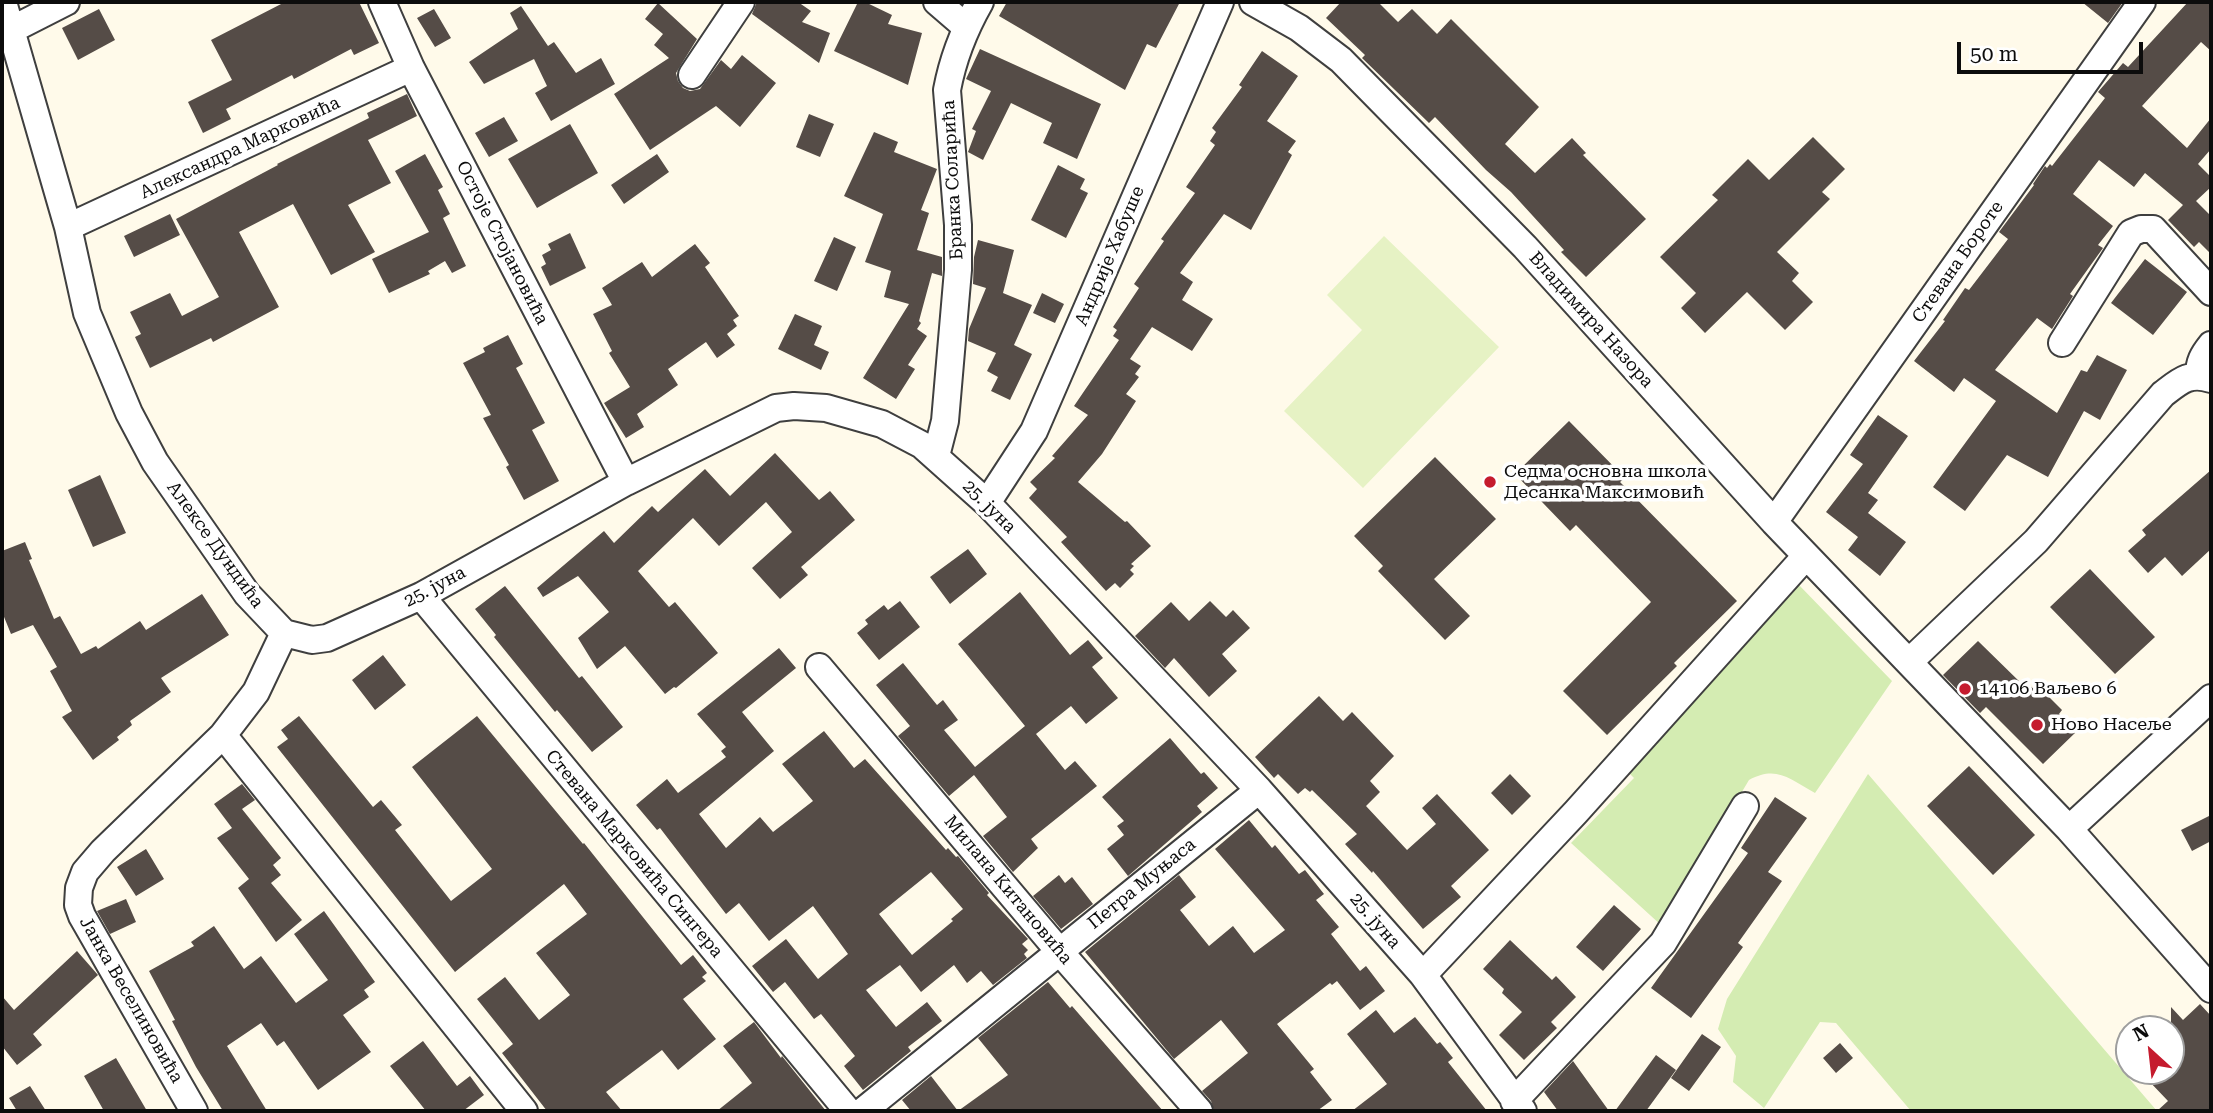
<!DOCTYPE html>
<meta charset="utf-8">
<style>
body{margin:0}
#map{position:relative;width:2213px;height:1113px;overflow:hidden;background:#fffaea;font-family:"Roboto Serif",serif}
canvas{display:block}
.frame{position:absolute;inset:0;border:4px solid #0c0c0c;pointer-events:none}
.north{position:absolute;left:2115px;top:1015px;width:70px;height:70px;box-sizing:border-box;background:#fff;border:2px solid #9e9e9e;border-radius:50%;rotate:333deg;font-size:19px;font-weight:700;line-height:28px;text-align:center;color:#0c0c0c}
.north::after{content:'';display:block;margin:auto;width:24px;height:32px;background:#c51b2e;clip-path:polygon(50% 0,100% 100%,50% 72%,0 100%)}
.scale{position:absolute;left:1957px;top:42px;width:186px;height:32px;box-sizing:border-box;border:4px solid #0c0c0c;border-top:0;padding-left:9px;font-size:21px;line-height:24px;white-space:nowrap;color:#0c0c0c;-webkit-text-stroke:5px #fff;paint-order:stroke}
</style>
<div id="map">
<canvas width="2213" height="1113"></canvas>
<div class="frame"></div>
<div class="north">N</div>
<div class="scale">50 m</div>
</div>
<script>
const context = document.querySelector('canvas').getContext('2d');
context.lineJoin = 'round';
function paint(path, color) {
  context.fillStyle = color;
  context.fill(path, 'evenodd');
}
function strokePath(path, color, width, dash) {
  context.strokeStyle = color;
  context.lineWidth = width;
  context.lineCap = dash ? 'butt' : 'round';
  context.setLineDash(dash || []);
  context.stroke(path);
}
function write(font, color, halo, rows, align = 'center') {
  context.font = font + ' "Roboto Serif",serif';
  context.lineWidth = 7;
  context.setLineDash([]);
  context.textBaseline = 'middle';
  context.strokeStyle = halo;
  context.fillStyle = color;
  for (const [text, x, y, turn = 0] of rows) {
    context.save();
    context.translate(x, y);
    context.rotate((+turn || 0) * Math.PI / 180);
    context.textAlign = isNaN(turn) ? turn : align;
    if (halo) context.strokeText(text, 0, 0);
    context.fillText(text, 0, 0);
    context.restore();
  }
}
const green = new Path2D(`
 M1798,584L1892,681L1815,793C1789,779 1777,765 1749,780L1662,926L1571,843L1634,778L1626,770Z
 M1868,774L2157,1111H1911L1836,1023L1820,1022L1764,1108L1733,1082L1736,1056L1718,1029L1727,999Z`);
const pitch = new Path2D(`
 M1384,236L1499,347L1363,488L1284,411L1362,330L1327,295Z`);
const building = new Path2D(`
 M285,2H359L379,43L354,55L351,49L294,79L292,75L226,109L231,119L203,133L188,102L232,80L211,40Z
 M757,2H798L811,11L802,22L830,33L819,63L752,14Z
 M858,2H865L892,15L888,24L922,33L908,85L834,51Z
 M1007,2H1180L1156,48L1147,44L1125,90L999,16Z
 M1341,2H1378L1398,22L1412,9L1437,34L1451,19L1539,107L1505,144L1535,173L1572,138L1586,153L1583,155L1646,219L1586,277L1561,252L1564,250L1511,192L1486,170L1435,117L1429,123L1362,58L1365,55L1326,18Z
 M2082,2H2123L2108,23Z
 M2188,2H2211V51L2201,42L2142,106L2187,148L2211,118V149L2198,164L2211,177V187L2196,201L2211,216V254L2199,242L2194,247L2168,220L2183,205L2145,173L2134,187L2099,160L2073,194L2113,226L2098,245L2103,248L2070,294L2073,296L2052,329L2037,318L1995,370L2057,413L2081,370L2087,372L2097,355L2127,370L2100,420L2084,411L2048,477L2007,455L1965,511L1933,487L1996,401L1964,378L1954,392L1914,361L1945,321L1943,320L1965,288L1969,290L2008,239L1999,232L2034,185L2033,184L2045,166L2047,168L2050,164L2052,166L2105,98L2098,92L2123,63L2128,67Z
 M658,3L697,39L676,73L678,81L683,88L690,91L700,89L721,60L731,69L742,55L776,83L740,127L716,106L650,150L614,94L669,58L654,45L663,34L645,19Z
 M521,6L548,46L554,42L576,73L601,58L615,84L551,121L535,93L547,86L534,59L484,84L469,62L518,29L510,13Z
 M99,9L115,40L78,60L62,28Z
 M434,9L451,38L435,47L417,18Z
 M980,49L1101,104L1077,159L1043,143L1052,123L1011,103L983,160L968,152L976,131L972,129L991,91L966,79Z
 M1262,51L1298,76L1267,121L1296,141L1288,152L1292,155L1251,230L1224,214L1180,273L1193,282L1182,300L1213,319L1192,351L1152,327L1130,359L1141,366L1135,374L1139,377L1126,394L1136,401L1102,454L1078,482L1125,522L1127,521L1151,546L1131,564L1134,566L1130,570L1134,574L1120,588L1115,583L1106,591L1061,542L1067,537L1029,498L1037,489L1030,482L1055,458L1052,456L1088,415L1074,406L1119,340L1113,336L1117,330L1113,327L1139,288L1134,284L1164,241L1161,239L1195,193L1186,187L1215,145L1210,141L1216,132L1212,128L1242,87L1239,85Z
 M407,94L417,116L368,140L391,183L348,205L375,252L331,275L293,204L239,232L279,307L213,342L211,338L150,368L135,337L141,334L130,312L170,293L182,316L219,297L176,219L278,165L277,164L369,118L367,113Z
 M809,114L834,124L820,157L796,147Z
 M504,117L518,141L489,157L475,133Z
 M570,124L598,173L537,208L508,159Z
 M874,132L898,142L894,152L937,169L921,210L929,213L917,250L942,257V276L932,273L919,321L921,323L917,329L927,336L908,365L915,369L896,399L863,378L909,304L884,297L891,271L865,262L883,214L844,196Z
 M1813,137L1845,169L1822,192L1830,199L1777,252L1799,273L1792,281L1813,302L1785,330L1747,292L1705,333L1681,308L1696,293L1660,257L1718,200L1712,195L1748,159L1769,180Z
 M425,154L443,187L438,190L450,214L443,218L466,266L452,273L445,261L428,271L430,274L389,293L372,259L429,232L395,171Z
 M657,154L669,172L624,204L611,185Z
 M1058,165L1085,179L1080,189L1088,193L1066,238L1031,220Z
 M170,214L180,235L134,257L124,236Z
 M570,233L586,268L550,286L541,267L546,264L542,255L551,250L548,244Z
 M834,237L856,247L837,291L814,281Z
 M978,240L1014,250L1003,293L1032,305L1014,345L1032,354L1010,400L991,391L998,377L987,371L996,353L968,341L969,329L986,288L973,284L974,257Z
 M695,244L710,263L705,267L739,316L733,320L737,326L727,334L735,345L717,358L706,342L668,369L678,385L637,414L644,427L626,438L604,403L630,387L609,353L612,351L593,314L612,305L602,288L642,262L652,277Z
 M2145,259L2187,292L2153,335L2111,303Z
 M1042,293L1064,304L1055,323L1033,313Z
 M795,314L822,326L814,345L829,352L821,370L778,349Z
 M508,335L523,364L516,368L545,423L532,430L559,481L524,500L506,467L509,465L483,418L491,415L463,363L485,352L483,348Z
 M1878,415L1908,436L1868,493L1878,500L1868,513L1906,542L1880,576L1848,550L1858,537L1826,512L1863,464L1850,455Z
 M1569,421L1625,478L1620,482L1737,601L1674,663L1677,666L1607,735L1563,691L1651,602L1576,525L1570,531L1515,474Z
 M775,453L819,500L830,491L855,520L801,567L808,575L780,599L752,568L792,532L766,502L719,546L693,518L638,571L669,607L675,602L718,653L676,688L674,687L665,694L625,646L597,669L578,638L609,612L578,576L543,597L537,588L604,531L614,543L652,506L658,512L705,469L730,496Z
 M1435,457L1496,519L1434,579L1470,616L1445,640L1378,571L1383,566L1354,536Z
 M2211,470V549L2182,576L2165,557L2148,573L2128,551L2146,535L2142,530Z
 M100,475L126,533L93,547L68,490Z
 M25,542L32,559L29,560L54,619L60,616L81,654L96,646L98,649L140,621L146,630L202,594L229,635L161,678L171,692L130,721L132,725L117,737L119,740L93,760L62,717L72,711L50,671L57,667L33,625L11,634L2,612V551Z
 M968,549L987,574L950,604L930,577Z
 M2090,569L2155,637L2115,674L2050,607Z
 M505,586L579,678L582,676L623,727L592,752L557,710L555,712L494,637L496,635L475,609Z
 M1020,592L1070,655L1088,640L1103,658L1092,667L1118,698L1086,724L1071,706L1036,734L1065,770L1075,761L1097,786L1031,839L1038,848L1013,872L983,836L1007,817L974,775L949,796L898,736L910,726L876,685L903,663L937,705L943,700L958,720L944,730L975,767L1025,726L958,644Z
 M900,601L920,627L879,660L857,633L868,624L865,620L884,605L888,610Z
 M1210,601L1226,617L1233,610L1250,628L1222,654L1237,671L1209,697L1174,658L1165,668L1135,636L1171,602L1189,621Z
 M1978,641L2023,685L2026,682L2037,692L2041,689L2062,710L2059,714L2077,731L2043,764L1986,707L1980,713L1943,675Z
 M779,648L796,668L742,712L774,751L699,814L726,848L760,817L773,832L813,801L782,764L824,731L854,768L865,759L946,850L948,848L956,857L958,856L989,893L987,895L1028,939L1022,944L1028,950L1024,954L1027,958L993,985L981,971L967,983L954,965L921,992L900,965L866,990L896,1027L927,1002L942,1021L908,1047L911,1051L863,1090L844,1066L855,1056L821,1014L814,1019L785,982L773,992L752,966L786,939L818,979L848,954L813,906L769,941L739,903L726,914L660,828L657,830L636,805L667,779L678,793L726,757L721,751L726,747L697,714ZM931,872L963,909L951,919L953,921L912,955L879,914Z
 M383,655L406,685L375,710L352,680Z
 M1319,696L1343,721L1352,712L1394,756L1370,781L1380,792L1366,806L1407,850L1436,824L1422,808L1437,794L1489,850L1451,886L1461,897L1423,929L1373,871L1372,873L1345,844L1357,834L1312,790L1310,792L1305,788L1298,794L1278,774L1274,778L1255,757Z
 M299,716L373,807L381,800L402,825L395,830L451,901L492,869L412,767L477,716L583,844L584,843L681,965L693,955L707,973L702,977L706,981L683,999L716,1039L678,1070L662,1050L606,1092L622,1111H547L502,1053L513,1044L477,999L505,977L539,1020L570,995L536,953L587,914L564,884L455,972L277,747L288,739L281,730Z
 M1170,738L1201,774L1204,772L1218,788L1197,806L1202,812L1128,876L1107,849L1124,835L1117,826L1124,821L1102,797Z
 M1969,766L2035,835L1993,875L1927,806Z
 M1510,774L1531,796L1512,815L1491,793Z
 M242,784L255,800L242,809L281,858L273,865L281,875L271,883L302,920L276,942L238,888L249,879L217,838L232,828L214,804Z
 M1775,797L1807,818L1768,872L1782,881L1738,943L1743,947L1691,1018L1651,988L1748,853L1741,848Z
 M2211,815V841L2192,851L2181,830Z
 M1249,820L1272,848L1275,845L1299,874L1305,870L1324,894L1316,900L1339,927L1331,934L1360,971L1366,966L1385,991L1360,1010L1337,981L1332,985L1330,983L1277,1024L1314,1069L1310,1072L1332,1100L1317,1111H1214L1211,1101L1202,1091L1248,1053L1221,1020L1174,1059L1085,952L1179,875L1196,897L1180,910L1209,946L1233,926L1254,953L1285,930L1215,849Z
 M146,849L164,879L136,896L117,867Z
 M1059,875L1065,883L1072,877L1093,904L1061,929L1033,896Z
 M126,899L136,922L110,934L97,911Z
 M1614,905L1641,929L1603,971L1576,947Z
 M324,911L375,982L364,990L369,997L343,1015L371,1052L318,1090L284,1041L277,1046L261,1023L227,1046L267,1111H223L196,1067L172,1021L175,1020L149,971L194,946L191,942L214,926L244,969L261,956L296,1003L328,980L294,934Z
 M1510,940L1552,980L1556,976L1576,997L1551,1022L1557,1028L1524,1060L1499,1035L1522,1012L1502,993L1504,989L1483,969Z
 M77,951L98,975L33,1034L42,1045L17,1065L2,1046V996L14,1010Z
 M1048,982L1070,1008L1072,1006L1163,1111H911L902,1100L931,1076L958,1111L1008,1075L978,1038Z
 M2200,1004L2211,1016V1111H2157L2168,1101L2148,1080L2158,1071H2171V1007L2183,1020Z
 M1376,1010L1394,1033L1415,1017L1437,1044L1440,1042L1453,1058L1448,1062L1487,1111H1352L1387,1084L1347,1034Z
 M754,1022L781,1058L782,1056L826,1111H717L752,1083L723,1046Z
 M1702,1034L1721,1047L1689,1091L1671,1078Z
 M423,1041L457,1086L470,1076L484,1095L463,1111H426L390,1066Z
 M1840,1043L1853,1058L1836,1073L1823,1058Z
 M1656,1055L1676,1070L1646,1111H1615Z
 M116,1058L147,1111H104L84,1076Z
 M1573,1061L1609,1111H1558L1544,1092Z
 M30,1086L46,1111H17L9,1098Z`);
const minor = new Path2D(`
 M3,2L68,227L87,313L129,413L155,462L247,594L284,633L312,640L327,638L421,596L626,482L776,408L794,406L826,408L882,424L922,445L987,503L1259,790L1423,975L1523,1111
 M382,2L411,68L626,482
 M937,2L966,27
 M1253,2L1299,28L1341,60L1525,247L1774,522L2069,829L2211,989
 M11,30L66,2
 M692,75L741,2
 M68,227L411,68
 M2062,343L2131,233L2141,229H2153L2211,292
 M2199,375C2199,362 2203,355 2211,345
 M936,456L945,421L958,270V225L947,90C953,58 964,30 980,2
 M987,503L1034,431L1220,2
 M1774,522L2142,2
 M421,596L848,1111
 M1909,662L2036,541L2163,394C2180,381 2189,372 2211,379
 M819,667L1059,951L1199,1111
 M223,735L524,1111
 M2069,829L2211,698
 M1423,975L1576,812L1806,556
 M1514,1101L1663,943L1745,806
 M194,1111L82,916L78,905L79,888L85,872L103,851L223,735L256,692L284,633
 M863,1111L1259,790`);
const markers = [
 [1490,482,7,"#c51b2e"],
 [1965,689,7,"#c51b2e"],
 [2037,725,7,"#c51b2e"]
];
const streetNames = [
 ["Александра Марковића",240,148,-25],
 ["Бранка Соларића",953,180,-93],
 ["Остоје Стојановића",502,243,63],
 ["Андрије Хабуше",1110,256,-67],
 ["Стевана Бороте",1958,262,-55],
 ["Владимира Назора",1591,320,48],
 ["25. јуна",989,507,45],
 ["Алексе Дундића",215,545,54],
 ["25. јуна",435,587,-28],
 ["Стевана Марковића Сингера",634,854,50],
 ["Петра Муњаса",1142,884,-39],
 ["Милана Китановића",1008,890,50],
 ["25. јуна",1375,921,49],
 ["Јанка Веселиновића",131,1000,60]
];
const poiNames = [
 ["Седма основна школа",1504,472],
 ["Десанка Максимовић",1504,493],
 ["14106 Ваљево 6",1979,689],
 ["Ново Насеље",2051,725]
];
paint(green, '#d4ecb2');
paint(pitch, '#e6f2c4');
paint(building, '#554c47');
strokePath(minor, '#3f3f3f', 30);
strokePath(minor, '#fff', 26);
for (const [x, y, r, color] of markers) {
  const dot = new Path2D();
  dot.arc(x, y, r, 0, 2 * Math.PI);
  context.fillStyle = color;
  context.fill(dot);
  strokePath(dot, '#fff', 2.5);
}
write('18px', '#0c0c0c', '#fff', streetNames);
write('18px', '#0c0c0c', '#fff', poiNames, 'left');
</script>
